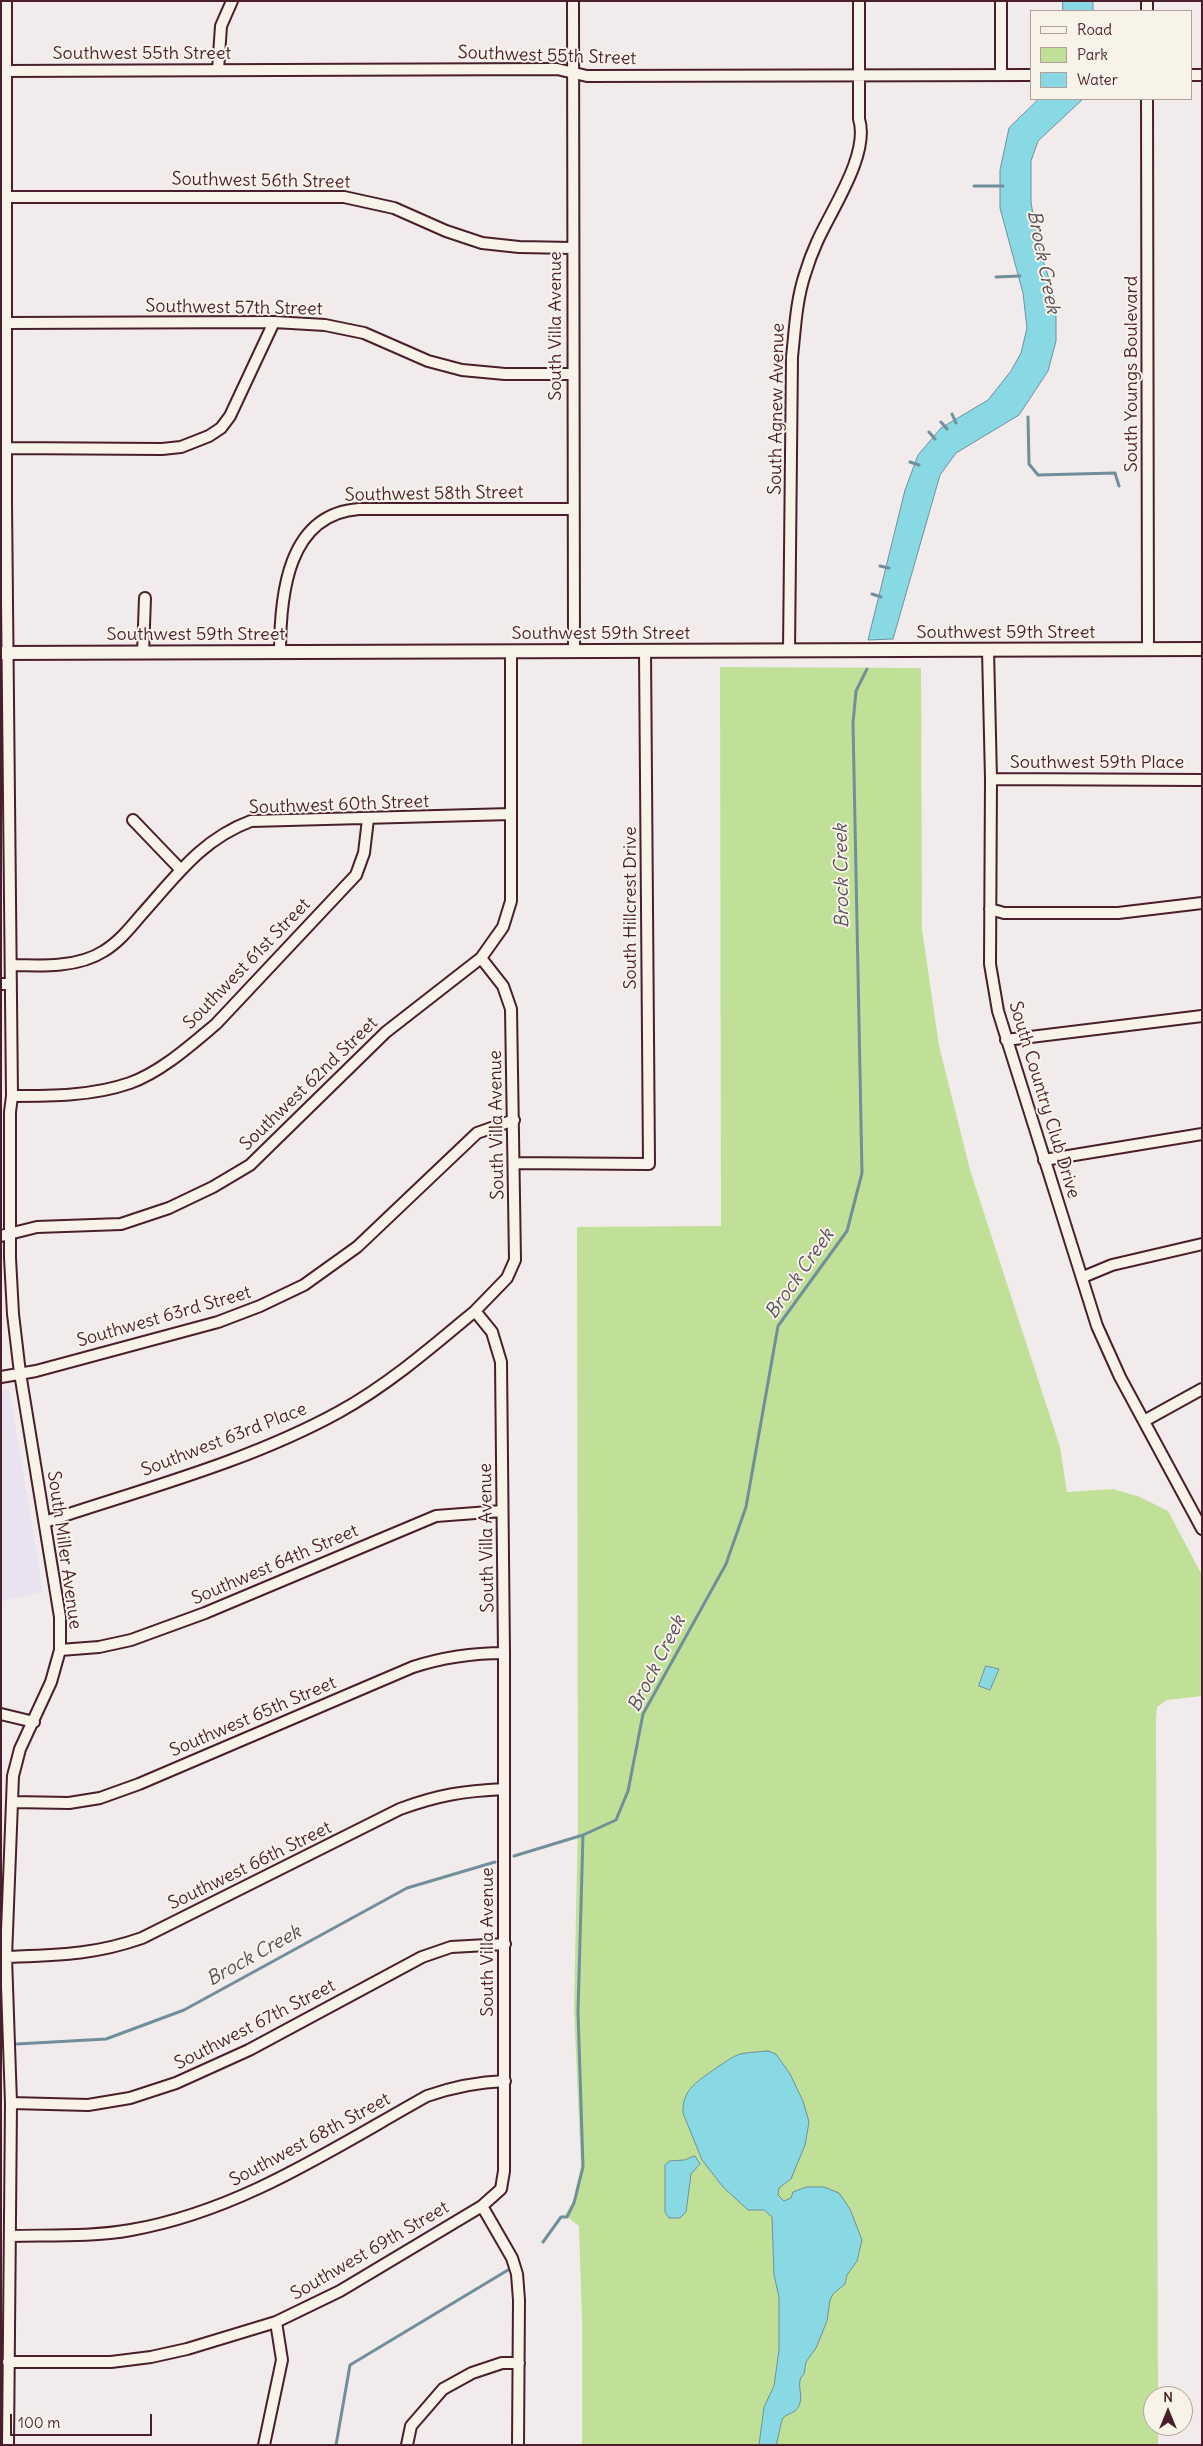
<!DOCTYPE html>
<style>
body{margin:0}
#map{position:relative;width:1203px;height:2446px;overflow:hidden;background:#f1ebec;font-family:Delius,sans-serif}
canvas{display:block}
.frame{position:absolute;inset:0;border:2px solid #4a1f2b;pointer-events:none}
.legend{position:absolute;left:1030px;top:10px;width:162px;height:90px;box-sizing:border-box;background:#f7f3e8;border:1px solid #b29e9c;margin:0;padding:6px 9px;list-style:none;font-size:15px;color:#4a1f2b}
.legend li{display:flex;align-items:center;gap:10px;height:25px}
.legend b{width:25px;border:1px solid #b29e9c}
.north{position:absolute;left:1143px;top:2386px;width:50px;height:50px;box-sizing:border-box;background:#f7f3e8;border:1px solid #b29e9c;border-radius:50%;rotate:0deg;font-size:14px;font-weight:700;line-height:20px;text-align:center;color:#4a1f2b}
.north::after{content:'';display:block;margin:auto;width:18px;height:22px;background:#4a1f2b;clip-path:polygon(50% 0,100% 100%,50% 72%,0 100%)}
.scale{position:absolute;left:10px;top:2414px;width:142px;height:22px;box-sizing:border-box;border:2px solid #4a1f2b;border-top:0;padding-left:6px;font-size:15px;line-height:18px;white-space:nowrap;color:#4a1f2b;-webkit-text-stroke:4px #f7f3e8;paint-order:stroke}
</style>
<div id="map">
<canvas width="1203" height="2446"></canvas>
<div class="frame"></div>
<ul class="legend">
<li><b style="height:6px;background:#f7f3e8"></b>Road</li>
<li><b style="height:14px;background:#c0e098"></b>Park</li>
<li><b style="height:14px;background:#89d9e5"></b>Water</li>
</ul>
<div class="north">N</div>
<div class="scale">100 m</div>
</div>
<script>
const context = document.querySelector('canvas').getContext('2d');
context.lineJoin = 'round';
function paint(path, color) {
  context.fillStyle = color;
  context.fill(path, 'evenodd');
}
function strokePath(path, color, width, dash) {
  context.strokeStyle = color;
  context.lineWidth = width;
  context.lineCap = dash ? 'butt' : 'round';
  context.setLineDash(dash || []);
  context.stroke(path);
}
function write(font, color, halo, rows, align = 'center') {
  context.font = font + ' Delius,sans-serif';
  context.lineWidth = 4;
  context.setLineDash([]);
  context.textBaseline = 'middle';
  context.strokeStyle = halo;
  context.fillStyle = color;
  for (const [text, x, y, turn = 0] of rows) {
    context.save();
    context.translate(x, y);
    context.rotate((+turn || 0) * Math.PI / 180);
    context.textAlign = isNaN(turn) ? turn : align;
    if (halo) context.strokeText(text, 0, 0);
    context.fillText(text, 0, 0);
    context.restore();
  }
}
const built = new Path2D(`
 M9,1389L43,1592L1,1601V1391Z`);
const green = new Path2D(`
 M720,667L921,668L922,929L939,1046L970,1170L1060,1447L1067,1492L1113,1489L1140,1497L1168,1511L1202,1575V1696L1167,1700L1157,1707L1156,1719L1158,2396H1153V2426H1158V2445H582V2319L579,2226L565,2215L573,2201L581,2166L574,2008L578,1824L577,1227L721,1226Z`);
const water = new Path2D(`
 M1063,1H1093V11H1063Z
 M1039,99H1083L1038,141L1031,161V202L1038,245L1053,291L1056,317V341L1048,371L1019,415L956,453L940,475L893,639L868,640L905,490L918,455L941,428L988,400L1011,371L1021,353L1027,328L1023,293L1000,208V170L1009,128Z
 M986,1666L999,1669L990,1690L979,1686Z
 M768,2051L776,2054L790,2074L803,2101L809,2122L805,2145L791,2179L779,2188L778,2195L784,2201L791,2198L793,2192L806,2187H824L839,2193L850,2209L862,2240L857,2261L847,2275L845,2284L833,2294L830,2300L827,2321L816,2348L806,2362L804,2374C795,2382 803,2392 800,2403C797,2414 789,2412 783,2418C781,2421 778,2440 776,2445H759L764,2407L774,2386L779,2350V2297L774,2275L772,2217L764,2210H748L723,2187L702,2160L683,2113C682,2088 699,2081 716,2068C724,2063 731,2057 740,2054C750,2052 759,2052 768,2051Z
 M695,2156L700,2164L691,2174L686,2212L680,2218H669L665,2212V2165L669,2161L684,2160Z`);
const stream = new Path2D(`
 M974,186H1003
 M996,277L1020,276
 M952,414L956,423
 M1028,417L1029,464L1038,475L1115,473L1119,486
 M941,422L947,429
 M929,432L935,439
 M910,462L919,465
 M880,566L889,568
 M872,594L881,597
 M514,1856L583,1835L616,1820L628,1791L643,1714L726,1564L746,1507L778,1326L847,1231L862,1173L853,723L856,691L867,669
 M17,2044L106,2039L184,2010L407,1888L495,1862
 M543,2242L561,2217H567L574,2203L583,2167L578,2012L583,1835
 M336,2445L350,2365L508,2270`);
const minor = new Path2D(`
 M6,1V502L12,1096L10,1112V1258L13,1314L20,1373L60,1617V1650L51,1682L20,1749L13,1776L6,1957L11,2103L8,2445
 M573,1L574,651
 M1001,1V75
 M1147,1V11
 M218,70L221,26L232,1
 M1,71L557,69L587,76L1032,75
 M1192,75H1202
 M1147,99L1148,649
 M1,197H344L394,208L446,231L482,243L519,247L573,248
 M7,323L274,322L325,325L364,333L428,361L462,370L505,374H573
 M6,448L162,449L181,447L209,436L221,428L230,416L274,322
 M988,650L991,779L990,964L998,1011L1097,1326L1120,1377L1202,1529
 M511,651V901L503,927L481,958L503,986L511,1009L515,1260L507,1278L475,1311L492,1332L501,1362L504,1653V2171L501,2189L482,2206L512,2258L517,2274L519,2300L518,2445
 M789,651L792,357C795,330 796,301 805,274C808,264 812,253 817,242C831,210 870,154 859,119V1
 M143,653L145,598
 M280,653C280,596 287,514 359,509H573
 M991,779L1202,780
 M133,820L181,870
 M990,909L1004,913H1118L1202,903
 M11,965C40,966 78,968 104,951C119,942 131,927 142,914C176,876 202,839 251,821L511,814
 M1,984H11
 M1006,1040L1202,1016
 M12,1096C51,1096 93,1096 130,1083C161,1072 191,1045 216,1024L356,875L364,853L368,819
 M1044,1160L1202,1134
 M514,1163L649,1164L645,651
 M1,1236L37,1227L121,1224L169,1208L213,1187L250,1165L386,1032L481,958
 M1083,1277L1112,1265L1202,1244
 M1,1377L36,1371L218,1322L260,1306L304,1285L357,1247L477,1133L514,1120
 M1144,1421L1202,1389
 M45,1522C143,1489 248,1462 339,1412C388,1385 432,1347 475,1311
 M60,1650L99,1647L131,1640L205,1613L436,1516L502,1511
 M1,1714L34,1722
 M13,1802L69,1803L100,1798L139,1784L413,1667C444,1657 472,1653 504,1653
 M6,1957C57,1955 94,1955 142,1938L400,1809C438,1795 463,1791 504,1789
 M11,2103L88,2105L130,2098L176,2083L249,2050L422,1957L451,1947L505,1944
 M10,2236C50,2235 92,2237 131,2230C240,2211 332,2149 427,2096C453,2087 477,2082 505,2081
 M8,2362H111L151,2357L187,2349L276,2322L340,2291L482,2206
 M264,2445L282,2360L276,2322
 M407,2445L411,2426L443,2389L472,2373L502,2363H519`);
const major = new Path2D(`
 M1,653L1202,649`);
const streetNames = [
 ["Southwest 55th Street",142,54],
 ["Southwest 55th Street",547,56,2],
 ["Southwest 56th Street",261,181,1],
 ["Southwest 57th Street",234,308,1],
 ["South Villa Avenue",556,326,-90],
 ["South Youngs Boulevard",1132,374,-90],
 ["South Agnew Avenue",777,409,-89],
 ["Southwest 58th Street",434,494,-1],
 ["Southwest 59th Street",1006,633],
 ["Southwest 59th Street",601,634],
 ["Southwest 59th Street",196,635],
 ["Southwest 59th Place",1097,763],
 ["Southwest 60th Street",339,805,-2],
 ["South Hillcrest Drive",631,908,-90],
 ["Southwest 61st Street",247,964,-46],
 ["Southwest 62nd Street",309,1084,-44],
 ["South Country Club Drive",1044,1100,73],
 ["South Villa Avenue",497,1125,-91],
 ["Southwest 63rd Street",164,1317,-16],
 ["Southwest 63rd Place",224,1440,-21],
 ["South Villa Avenue",487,1538,-91],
 ["South Miller Avenue",64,1550,82],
 ["Southwest 64th Street",275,1565,-23],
 ["Southwest 65th Street",253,1717,-23],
 ["Southwest 66th Street",250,1866,-26],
 ["South Villa Avenue",488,1942,-90],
 ["Southwest 67th Street",255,2025,-27],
 ["Southwest 68th Street",310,2140,-28],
 ["Southwest 69th Street",370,2251,-30]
];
const waterNames = [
 ["Brock Creek",1043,262,79],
 ["Brock Creek",842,876,-91],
 ["Brock Creek",800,1274,-55],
 ["Brock Creek",657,1664,-63],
 ["Brock Creek",254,1956,-29]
];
paint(built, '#eae1f1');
paint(green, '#c0e098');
paint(water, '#89d9e5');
strokePath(water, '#708f9b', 1);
strokePath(stream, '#708f9b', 3);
strokePath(minor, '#4a1f2b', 14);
strokePath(major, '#4a1f2b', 16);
strokePath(minor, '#f7f3e8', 10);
strokePath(major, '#f7f3e8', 12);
write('18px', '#4a1f2b', '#f7f3e8', streetNames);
write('italic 19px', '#5a4e5a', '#f7f3e8', waterNames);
</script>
